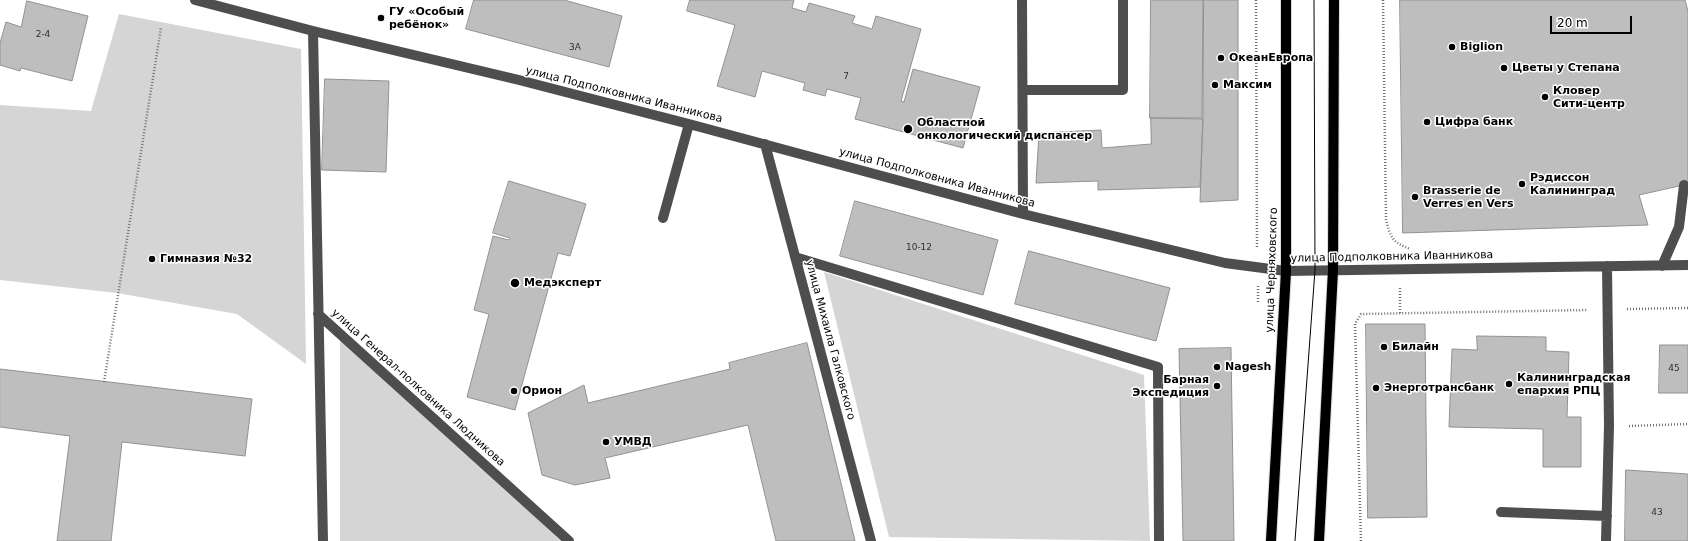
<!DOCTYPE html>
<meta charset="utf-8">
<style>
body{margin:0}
#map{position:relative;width:1688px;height:541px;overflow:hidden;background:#fff;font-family:"DejaVu Sans",sans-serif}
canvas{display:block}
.scale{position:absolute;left:1550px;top:16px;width:82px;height:18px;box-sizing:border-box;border:2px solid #000;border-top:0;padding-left:5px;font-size:12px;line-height:14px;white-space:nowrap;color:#000;-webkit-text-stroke:3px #fff;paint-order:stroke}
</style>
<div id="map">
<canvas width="1688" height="541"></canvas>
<div class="scale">20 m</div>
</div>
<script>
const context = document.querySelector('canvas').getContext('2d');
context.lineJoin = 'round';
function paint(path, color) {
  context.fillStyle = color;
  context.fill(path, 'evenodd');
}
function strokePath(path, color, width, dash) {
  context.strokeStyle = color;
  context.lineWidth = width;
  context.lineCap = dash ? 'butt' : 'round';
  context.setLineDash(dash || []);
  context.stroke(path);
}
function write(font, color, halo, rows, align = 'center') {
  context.font = font + ' "DejaVu Sans",sans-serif';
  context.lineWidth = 3;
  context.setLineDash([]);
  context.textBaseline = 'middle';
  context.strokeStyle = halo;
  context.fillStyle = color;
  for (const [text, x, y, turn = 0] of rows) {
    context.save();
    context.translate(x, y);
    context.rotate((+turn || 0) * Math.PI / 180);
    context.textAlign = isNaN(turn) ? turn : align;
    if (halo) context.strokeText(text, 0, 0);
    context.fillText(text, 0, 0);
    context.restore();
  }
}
const green = new Path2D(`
 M119,14L301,49L306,364L237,314L117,293L0,280V105L91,111Z
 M824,272L1144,375L1150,541L889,537Z
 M340,334L561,541H340Z`);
const building = new Path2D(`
 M474,0H564L622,16L609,67L466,29Z
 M690,0H794L792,8L806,12L809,3L855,16L852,23L872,29L876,16L921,29L901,101L904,102L913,69L980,87L963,148L855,119L861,98L827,89L825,96L803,90L805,83L762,71L755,97L717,86L735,25L687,11Z
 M1151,0H1203L1202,118H1150Z
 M1204,0H1238V200L1200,202L1203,116Z
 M1400,0H1685L1688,11V184L1639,195L1648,225L1403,233Z
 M27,1L88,16L72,81L21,68L20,71L0,65V43L6,22L21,27Z
 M325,79L389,81L386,172L322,170Z
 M1151,118L1203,119L1200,187L1098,190V181L1036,183L1039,133L1101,130L1102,148L1151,144Z
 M509,181L586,204L570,256L558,253L515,410L467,397L489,314L474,310L493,236L509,240L510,238L493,233Z
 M855,201L998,240L983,295L840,256Z
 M1029,251L1170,288L1156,341L1015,304Z
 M1366,324H1425L1427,517L1368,518Z
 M1477,336L1546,337V351L1569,352L1567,417H1581V467H1543V429L1449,427L1452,349L1477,350Z
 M807,343L855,541H776L748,425L605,458L610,478L575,485L542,475L528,413L584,385L588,403L730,369L729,363Z
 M1660,345H1688V393H1659Z
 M1231,348L1234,541H1183L1179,349Z
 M0,369L252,399L245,456L122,442L111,541H57L70,436L0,427Z
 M1626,470L1688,474V541H1625Z`);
const path = new Path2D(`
 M1256,0L1257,247
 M1383,0L1386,220C1391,238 1392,242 1410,249
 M1258,286V303
 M1400,288V313
 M1627,309L1688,308
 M104,382L161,28
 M1629,426L1688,424
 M1361,541L1355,324L1361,314L1588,310`);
const minor = new Path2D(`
 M195,0L313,31L519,80L689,124L1023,214L1225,263L1286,271L1688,265
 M1022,0L1023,214
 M313,31L323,541
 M1023,90H1123V0
 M765,144L871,541
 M663,218L689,124
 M795,257L1158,367L1159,541
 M1662,266L1679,227L1684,185
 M318,314L569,541
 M1501,512L1607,516
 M1606,541L1609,426L1607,266`);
const major = new Path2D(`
 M1271,541L1286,271V0
 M1319,541L1333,270L1334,0`);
const tram = new Path2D(`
 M1295,541L1315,270L1314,0`);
const markers = [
 [381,18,4,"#000"],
 [1452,47,4,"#000"],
 [1221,58,4,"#000"],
 [1504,68,4,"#000"],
 [1215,85,4,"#000"],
 [1545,97,4,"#000"],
 [1427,122,4,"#000"],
 [908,129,5,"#000"],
 [1522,184,4,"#000"],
 [1415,197,4,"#000"],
 [152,259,4,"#000"],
 [515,283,5,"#000"],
 [1384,347,4,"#000"],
 [1217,367,4,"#000"],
 [1509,384,4,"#000"],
 [1217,386,4,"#000"],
 [1376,388,4,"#000"],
 [514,391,4,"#000"],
 [606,442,4,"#000"]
];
const numberNames = [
 ["2-4",43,35],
 ["3А",575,48],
 ["7",846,77],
 ["10-12",919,248],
 ["45",1674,369],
 ["43",1657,513]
];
const poiNames = [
 ["ГУ «Особый",389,12],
 ["ребёнок»",389,25],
 ["Biglion",1460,47],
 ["ОкеанЕвропа",1229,58],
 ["Цветы у Степана",1512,68],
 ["Максим",1223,85],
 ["Кловер",1553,91],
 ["Сити-центр",1553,104],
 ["Цифра банк",1435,122],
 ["Областной",917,123],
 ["онкологический диспансер",917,136],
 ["Рэдиссон",1530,178],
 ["Калининград",1530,191],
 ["Brasserie de",1423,191],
 ["Verres en Vers",1423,204],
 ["Гимназия №32",160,259],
 ["Медэксперт",524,283],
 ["Билайн",1392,347],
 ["Nagesh",1225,367],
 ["Калининградская",1517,378],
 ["епархия РПЦ",1517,391],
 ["Барная",1209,380,"right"],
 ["Экспедиция",1209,393,"right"],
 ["Энерготрансбанк",1384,388],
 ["Орион",522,391],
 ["УМВД",614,442]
];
const streetNames = [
 ["улица Подполковника Иванникова",624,95,14],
 ["улица Подполковника Иванникова",937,178,15],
 ["улица Подполковника Иванникова",1392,257,-1],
 ["улица Черняховского",1272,270,-88],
 ["улица Михаила Галковского",830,340,75],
 ["улица Генерал-полковника Людникова",418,388,42]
];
paint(green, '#d5d5d5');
paint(building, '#bebebe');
strokePath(building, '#929292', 1);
strokePath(major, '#dbdbdb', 12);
strokePath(path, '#707070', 2.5, [1, 2]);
strokePath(minor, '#4e4e4e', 10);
strokePath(major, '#000', 10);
strokePath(tram, '#000', 1);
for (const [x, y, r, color] of markers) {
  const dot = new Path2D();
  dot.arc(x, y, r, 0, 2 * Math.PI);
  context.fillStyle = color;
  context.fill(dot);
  strokePath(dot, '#fff', 1.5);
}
write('9px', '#303030', null, numberNames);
write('bold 11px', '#000', '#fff', poiNames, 'left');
write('11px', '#000', '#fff', streetNames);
</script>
